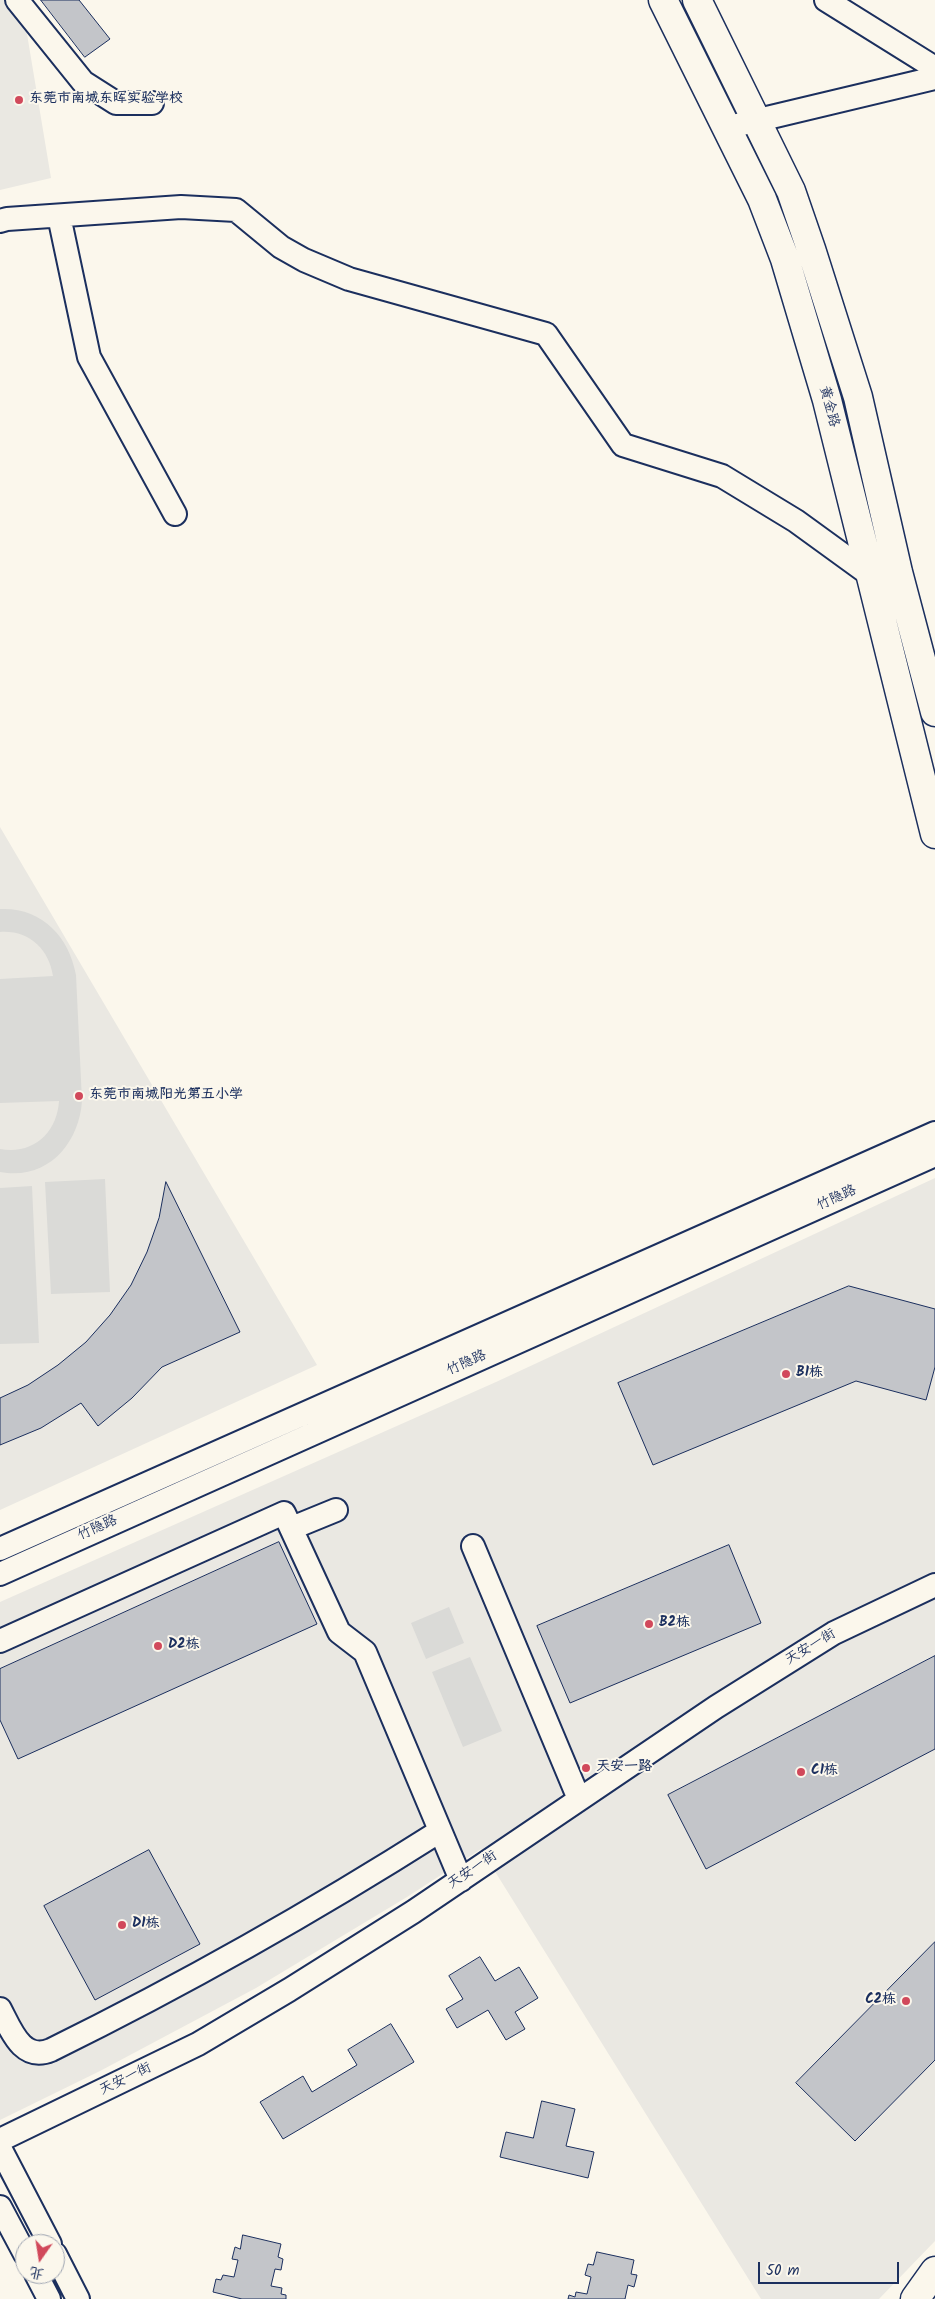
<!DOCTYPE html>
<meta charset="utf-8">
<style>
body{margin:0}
#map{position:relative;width:935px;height:2299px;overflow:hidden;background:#fbf7ec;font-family:Kalam,"LXGW WenKai TC",sans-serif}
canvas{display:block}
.north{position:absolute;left:15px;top:2234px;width:50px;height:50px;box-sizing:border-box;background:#fbf7ec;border:1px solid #a1a7b3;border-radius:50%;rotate:193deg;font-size:14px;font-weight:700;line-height:20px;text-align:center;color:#1b2f5e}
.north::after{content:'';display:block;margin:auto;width:18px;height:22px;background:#d1495b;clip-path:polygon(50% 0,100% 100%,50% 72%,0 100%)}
.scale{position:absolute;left:758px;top:2262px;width:141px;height:22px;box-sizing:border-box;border:2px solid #1b2f5e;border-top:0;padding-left:6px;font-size:15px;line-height:18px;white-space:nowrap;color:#1b2f5e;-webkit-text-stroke:4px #fbf7ec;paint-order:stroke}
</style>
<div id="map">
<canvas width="935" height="2299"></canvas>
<div class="north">北</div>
<div class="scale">50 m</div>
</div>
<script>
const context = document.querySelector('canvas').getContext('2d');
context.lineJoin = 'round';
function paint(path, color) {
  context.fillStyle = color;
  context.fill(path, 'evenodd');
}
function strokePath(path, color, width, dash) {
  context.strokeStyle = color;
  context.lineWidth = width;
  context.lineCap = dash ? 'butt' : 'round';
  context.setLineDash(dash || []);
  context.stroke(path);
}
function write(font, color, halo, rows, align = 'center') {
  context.font = font + ' Kalam,"LXGW WenKai TC",sans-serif';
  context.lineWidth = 4;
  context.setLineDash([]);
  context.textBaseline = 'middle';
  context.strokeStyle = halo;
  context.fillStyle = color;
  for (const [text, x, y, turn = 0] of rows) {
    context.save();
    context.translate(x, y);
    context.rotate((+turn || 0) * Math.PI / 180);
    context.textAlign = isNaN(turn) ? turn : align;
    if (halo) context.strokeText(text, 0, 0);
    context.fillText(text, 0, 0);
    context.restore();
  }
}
const built = new Path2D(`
 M0,0H5L25,22L51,178L0,190Z
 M0,827L317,1365L0,1510Z
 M935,1178V2241L879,2299H761L481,1849L407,1897L256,1988L100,2071L0,2120V1602L496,1382Z`);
const green = new Path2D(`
 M0,909C41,907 69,936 76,975L82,1101C79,1144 47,1181 0,1172V1149C33,1155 57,1133 59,1101L0,1103V979L53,976C49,949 29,930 0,932Z
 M105,1179L110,1292L51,1294L45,1182Z
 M32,1186L39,1343L0,1344V1188Z
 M449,1607L464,1643L426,1659L411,1623Z
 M470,1657L502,1731L463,1747L432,1672Z`);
const building = new Path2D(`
 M41,0H79L110,39L85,57Z
 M166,1182L240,1332L162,1367L132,1398L98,1426L81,1403L41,1428L0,1445V1398L28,1385L58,1365L86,1342L110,1315L131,1285L147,1252L159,1218Z
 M849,1286L935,1309V1367L926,1400L856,1381L653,1465L618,1383Z
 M279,1542L317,1624L18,1759L0,1720V1669Z
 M729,1545L761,1623L570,1703L537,1626Z
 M935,1656V1749L706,1869L668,1795Z
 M149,1850L200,1944L95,2000L44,1906Z
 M935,1942V2060L855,2141L796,2083Z
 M480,1957L495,1981L519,1967L538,1998L515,2012L525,2029L506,2040L488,2010L457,2028L446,2009L463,1999L449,1976Z
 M391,2024L414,2062L283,2139L260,2102L303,2076L312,2092L357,2065L348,2050Z
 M542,2101L575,2109L566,2146L594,2152L588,2178L500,2157L506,2132L533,2138Z
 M243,2235L281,2244L278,2257L283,2259L281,2270L275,2269L271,2286L282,2288L281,2294L286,2295V2299H242L213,2292L216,2279L221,2280L223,2275L234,2277L238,2260L232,2259L235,2247L240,2249Z
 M597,2252L634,2260L631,2274L637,2275L634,2287L628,2285L625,2299H568L569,2295L575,2297L576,2292L587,2294L591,2277L585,2275L588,2264L593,2265Z`);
const minor = new Path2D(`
 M17,0L83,82L116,103H152
 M826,0L935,68
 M725,128L935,78
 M59,216L89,357L175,514
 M0,221L7,219L181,207L236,210L281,247L304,260L349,279L546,334L623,445L722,476L796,521L869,574
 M292,1528L336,1510
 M473,1546L579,1799
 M0,1549L935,1133
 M0,1574L935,1155
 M0,1641L284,1513L339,1632L365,1652L461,1880
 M0,2009C11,2030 22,2062 51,2050C185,1984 314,1911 440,1831
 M0,2140L198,2044L289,1990L413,1912L716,1707L834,1633L935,1585
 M0,2148L50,2244
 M0,2207L25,2254
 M55,2254L78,2299
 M36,2274L49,2299`);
const major = new Path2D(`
 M663,0L762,199L785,259L827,400L935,834
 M697,0L791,191L811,249L858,397L898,572L935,712
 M915,2299L935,2271`);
const markers = [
 [19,100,5,"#d1495b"],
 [79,1096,5,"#d1495b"],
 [786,1374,5,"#d1495b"],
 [649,1624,5,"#d1495b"],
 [158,1646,5,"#d1495b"],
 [586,1768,5,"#d1495b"],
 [801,1772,5,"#d1495b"],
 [122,1925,5,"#d1495b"],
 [906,2001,5,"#d1495b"]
];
const poiNames = [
 ["东莞市南城东晖实验学校",29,100],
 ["东莞市南城阳光第五小学",89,1096],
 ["B1栋",796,1374],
 ["B2栋",659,1624],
 ["D2栋",168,1646],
 ["天安一路",596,1768],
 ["C1栋",811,1772],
 ["D1栋",132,1925],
 ["C2栋",896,2001,"right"]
];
const streetNames = [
 ["黄金路",828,407,75],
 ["竹隐路",837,1199,-24],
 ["竹隐路",467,1364,-24],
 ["竹隐路",98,1529,-24],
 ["天安一街",811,1648,-31],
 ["天安一街",473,1871,-34],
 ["天安一街",126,2080,-26]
];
paint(built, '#eae8e2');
paint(green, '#dadad7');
paint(building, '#c3c5c9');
strokePath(building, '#1b2f5e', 1);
strokePath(minor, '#1b2f5e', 26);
strokePath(major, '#1b2f5e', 31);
strokePath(minor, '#fbf7ec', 22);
strokePath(major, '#fbf7ec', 28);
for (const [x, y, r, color] of markers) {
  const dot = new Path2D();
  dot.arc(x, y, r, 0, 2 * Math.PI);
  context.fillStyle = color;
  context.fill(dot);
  strokePath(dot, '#fbf7ec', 2);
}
write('bold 14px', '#1b2f5e', '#fbf7ec', poiNames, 'left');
write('14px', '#1b2f5e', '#fbf7ec', streetNames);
</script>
